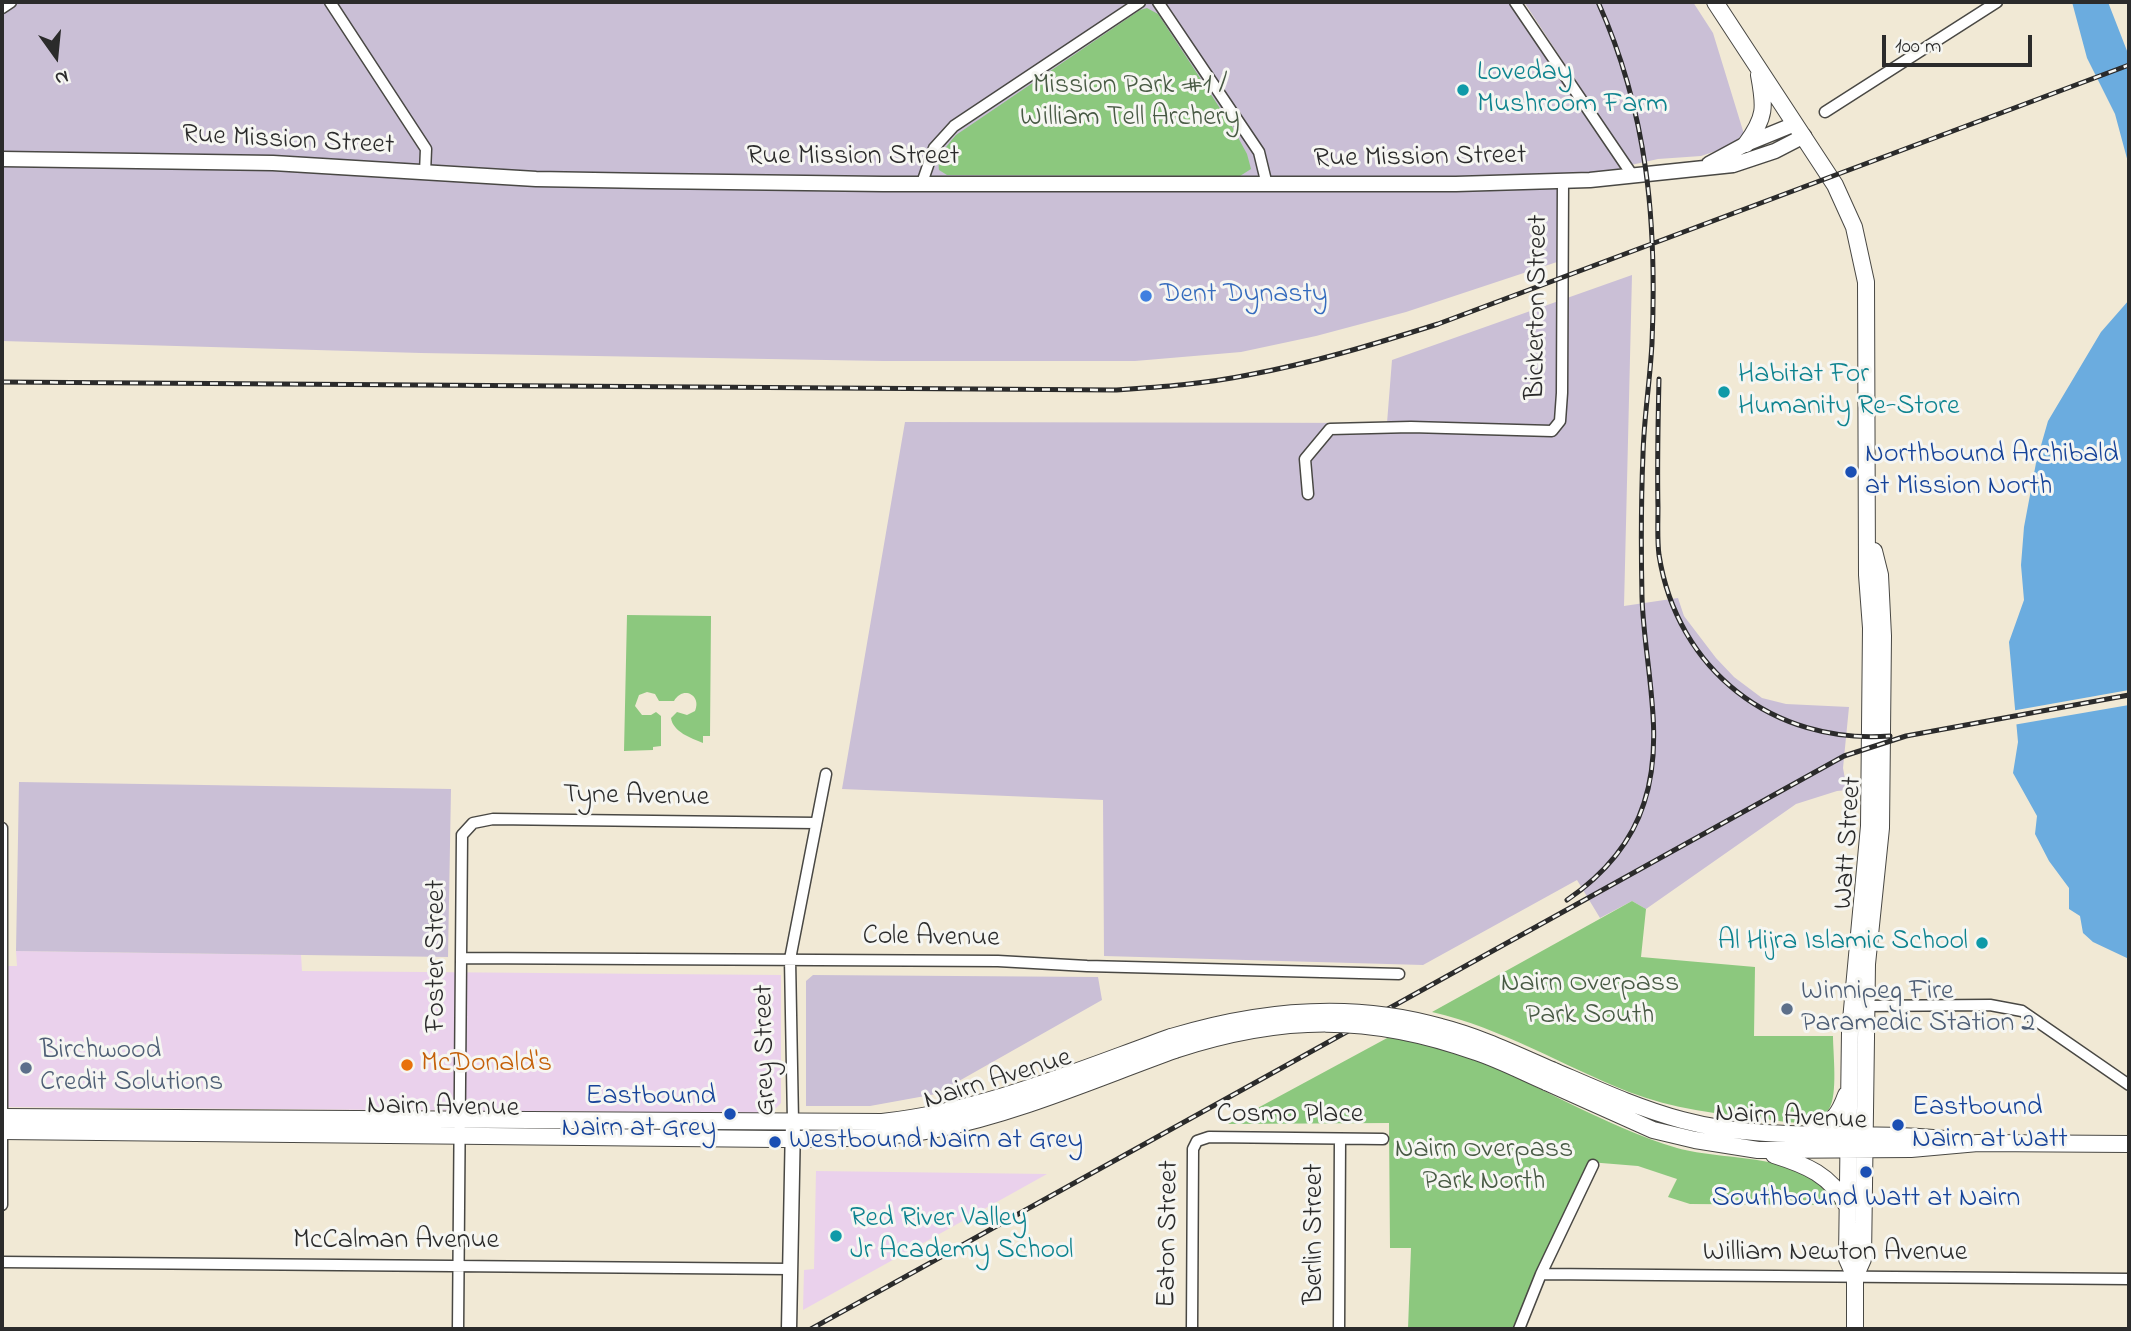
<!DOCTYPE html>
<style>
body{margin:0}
#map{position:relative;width:2131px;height:1331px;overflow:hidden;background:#f1e9d5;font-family:"Indie Flower",sans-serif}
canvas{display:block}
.frame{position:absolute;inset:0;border:4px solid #2b2b2b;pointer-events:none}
.north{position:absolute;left:21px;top:21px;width:70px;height:70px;-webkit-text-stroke:5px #f6f6f2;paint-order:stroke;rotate:165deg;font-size:19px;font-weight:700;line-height:28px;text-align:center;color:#2b2b2b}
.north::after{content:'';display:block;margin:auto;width:24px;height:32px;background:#2b2b2b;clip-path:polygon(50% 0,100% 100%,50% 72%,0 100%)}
.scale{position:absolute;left:1882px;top:35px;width:150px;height:32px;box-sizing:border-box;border:4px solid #2b2b2b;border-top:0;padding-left:9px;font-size:21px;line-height:24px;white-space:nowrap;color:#2b2b2b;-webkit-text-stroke:5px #f6f6f2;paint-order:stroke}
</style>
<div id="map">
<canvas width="2131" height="1331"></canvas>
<div class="frame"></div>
<div class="north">N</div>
<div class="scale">100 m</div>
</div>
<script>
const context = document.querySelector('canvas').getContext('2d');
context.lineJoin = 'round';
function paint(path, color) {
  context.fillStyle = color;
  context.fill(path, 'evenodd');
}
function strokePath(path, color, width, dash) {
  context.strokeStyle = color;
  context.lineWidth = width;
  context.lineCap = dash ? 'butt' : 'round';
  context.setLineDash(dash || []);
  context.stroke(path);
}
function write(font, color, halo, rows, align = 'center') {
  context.font = font + ' "Indie Flower",sans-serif';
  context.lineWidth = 6;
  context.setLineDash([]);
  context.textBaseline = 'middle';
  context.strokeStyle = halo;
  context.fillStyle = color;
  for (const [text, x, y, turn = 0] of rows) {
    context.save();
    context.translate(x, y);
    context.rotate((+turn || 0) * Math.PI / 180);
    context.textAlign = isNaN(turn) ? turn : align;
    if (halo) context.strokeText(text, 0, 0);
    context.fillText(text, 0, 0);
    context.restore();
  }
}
const built = new Path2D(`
 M16,951L301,955L302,971L781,975V1103L771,1113L2,1107V966H17Z
 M816,1171L1047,1174L803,1310L804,1270L814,1269Z`);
const industrial = new Path2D(`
 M2,2H1515L1633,176L1562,179L1560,261L1406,312L1316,336L1241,352L1135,361H884L421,353L2,341Z
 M1524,2H1693L1713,33L1744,134L1728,147L1701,156L1658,159L1631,165Z
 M1632,275L1624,606L1678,598L1684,616L1716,658L1734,677L1762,698L1786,704L1849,707L1843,768L1847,790L1837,791L1796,804L1646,909L1632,901L1600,918L1577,880L1423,965L1104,956L1103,800L842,789L905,422L1387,423L1392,360Z
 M19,782L451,789L448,957L16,951Z
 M813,975L1098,977L1102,1000L936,1094L870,1106H806V981Z`);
const green = new Path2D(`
 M1147,8L1158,14L1233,128L1247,154L1251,169L1240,176L947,175L939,170C937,155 947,146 956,135L1140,10Z
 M627,615L711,616L710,736H703V743C691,738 673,732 671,718L677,712L687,715L695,711C702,695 683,685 674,701H659L655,694L647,692L639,695L635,706L642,715H651L656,712L661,716V746L653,747V750L624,751Z
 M1632,901L1646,909L1641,957L1755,967L1754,1036H1833C1833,1053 1838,1095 1829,1109C1814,1130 1785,1121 1764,1119C1718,1114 1673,1109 1629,1092C1563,1066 1502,1028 1432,1012Z
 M1389,1037C1415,1042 1442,1047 1467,1056C1538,1084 1604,1126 1677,1148C1724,1162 1814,1151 1836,1205L1690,1204L1668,1197L1677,1179L1638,1166L1589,1162L1512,1329H1408L1411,1248H1390L1389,1123L1228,1124Z`);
const water = new Path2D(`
 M2072,2H2108L2129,56V166L2115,114L2087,58Z
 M2129,300V959L2093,942L2083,933L2080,916L2069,909V888L2049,861L2035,834L2037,816L2013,773L2018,742L2009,642L2024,600L2021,565L2024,527L2036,463L2048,421L2101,332Z`);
const pier = new Path2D(`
 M2129,690V705L2013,725L2011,711Z`);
const minor = new Path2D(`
 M330,2L426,149L425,173
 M1158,2L1259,152L1267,185
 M1515,2L1633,176
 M2,8L11,2
 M1825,112L1997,2
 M922,183L934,148L954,126L1140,2
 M1308,494L1305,459L1330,429L1411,427L1552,431L1560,421L1562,393L1563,181
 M2,828V1205
 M462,958L998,961L1087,966L1399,974
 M1861,1006L1990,1005L2022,1011L2129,1085
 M793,1122L790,959L826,774
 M2,1262L790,1269
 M1541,1274L2129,1279
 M458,1329L462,835L473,823L493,819L815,823
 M1192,1329L1193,1149L1197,1141L1209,1137L1383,1139
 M1339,1329L1340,1139
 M1519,1329L1541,1274L1593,1165`);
const tertiary = new Path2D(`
 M2,159L273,163L536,179L651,181L883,184H1456L1590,180L1733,165L1775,151L1804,136
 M1709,164L1746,144L1795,124
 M789,1329L793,1122`);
const secondary = new Path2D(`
 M1715,2L1835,185L1854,227L1866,282L1867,575L1871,628L1869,826L1850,1031L1847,1259L1855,1277V1329
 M1746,144C1766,117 1765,107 1759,75
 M1552,1070C1594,1088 1637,1108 1682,1120C1767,1143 1858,1130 1945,1139
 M1546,1082L1653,1130L1695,1140L1758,1150L1911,1149L1978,1143L2129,1144
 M2,1117L882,1122C983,1111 1076,1071 1171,1037
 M1813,1129C1833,1123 1839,1114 1846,1095
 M2,1131L776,1139C830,1138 883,1140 937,1129C1018,1113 1097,1078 1175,1050
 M1774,1155C1806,1165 1831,1175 1847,1206
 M1855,1277L1863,1259L1867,964L1881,828L1883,636L1880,575L1874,551`);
const rail = new Path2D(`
 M1659,379C1658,422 1657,464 1658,507C1658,523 1657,539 1659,555C1677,670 1773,745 1890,736
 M2,382L1115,390C1159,387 1204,384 1248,375C1313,363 1375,344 1438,324L2129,65
 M1567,900C1602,876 1631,844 1644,803C1666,737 1644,664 1642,597C1641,550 1641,502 1643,454C1644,417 1650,381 1652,343C1657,223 1648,113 1598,2
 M811,1329L1844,756L1906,736L2129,695`);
const secondaryBridge = new Path2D(`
 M1171,1037C1260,1010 1351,1001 1441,1027C1480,1037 1515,1054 1552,1070
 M1175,1050C1282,1015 1370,1014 1476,1052C1500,1060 1523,1072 1546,1082`);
const markers = [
 [1463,90,7,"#0f9aa8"],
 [1146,296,7,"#3f7fe0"],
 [1724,392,7,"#0f9aa8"],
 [1851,472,7,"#1a4fb4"],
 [1982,943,7,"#0f9aa8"],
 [1787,1009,7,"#5c6f8a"],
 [407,1065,7,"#e8710a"],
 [26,1068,7,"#5c6f8a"],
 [730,1114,7,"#1a4fb4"],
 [1898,1125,7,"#1a4fb4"],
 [775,1142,7,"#1a4fb4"],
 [1866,1172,7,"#1a4fb4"],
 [836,1236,7,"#0f9aa8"]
];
const cultureNames = [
 ["Loveday",1477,74],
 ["Mushroom Farm",1477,106],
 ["Habitat For",1738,376],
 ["Humanity Re-Store",1738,408],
 ["Al Hijra Islamic School",1968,943,"right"],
 ["Red River Valley",850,1220],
 ["Jr Academy School",850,1252]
];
const parkNames = [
 ["Mission Park #1 /",1130,87],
 ["William Tell Archery",1130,119],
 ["Nairn Overpass",1590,985],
 ["Park South",1590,1017],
 ["Nairn Overpass",1484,1151],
 ["Park North",1484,1183]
];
const streetNames = [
 ["Rue Mission Street",288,142,3],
 ["Rue Mission Street",853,158],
 ["Rue Mission Street",1420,159,-1],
 ["Bickerton Street",1539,307,-89],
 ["Tyne Avenue",636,798,1],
 ["Watt Street",1850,843,-86],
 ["Cole Avenue",931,939,1],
 ["Foster Street",438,956,-90],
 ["Grey Street",767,1050,-91],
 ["Nairn Avenue",998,1081,-17],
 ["Nairn Avenue",443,1109,1],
 ["Cosmo Place",1290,1116],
 ["Nairn Avenue",1791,1119,3],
 ["Eaton Street",1170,1234,-89],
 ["Berlin Street",1316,1234,-90],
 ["McCalman Avenue",396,1242],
 ["William Newton Avenue",1835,1254]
];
const shopNames = [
 ["Dent Dynasty",1160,296]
];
const transitNames = [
 ["Northbound Archibald",1865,456],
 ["at Mission North",1865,488],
 ["Eastbound",716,1098,"right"],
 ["Nairn at Grey",716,1130,"right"],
 ["Eastbound",1912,1109],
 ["Nairn at Watt",1912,1141],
 ["Westbound Nairn at Grey",789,1142],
 ["Southbound Watt at Nairn",1866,1200,"center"]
];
const serviceNames = [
 ["Winnipeg Fire",1801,993],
 ["Paramedic Station 2",1801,1025],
 ["Birchwood",40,1052],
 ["Credit Solutions",40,1084]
];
const foodNames = [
 ["McDonald's",421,1065]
];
paint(built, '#ead1ec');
paint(industrial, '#cabfd6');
paint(green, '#8cc87e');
paint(water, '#6bacdf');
paint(pier, '#f1e9d5');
strokePath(minor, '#494844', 13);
strokePath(tertiary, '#494844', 17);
strokePath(secondary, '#494844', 18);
strokePath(minor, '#fff', 10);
strokePath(tertiary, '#fff', 14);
strokePath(secondary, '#fff', 16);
strokePath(rail, '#2b2b2b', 5);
strokePath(rail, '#f6f6f2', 2.5, [8]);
strokePath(secondaryBridge, '#494844', 18, []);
strokePath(secondaryBridge, '#fff', 16);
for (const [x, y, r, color] of markers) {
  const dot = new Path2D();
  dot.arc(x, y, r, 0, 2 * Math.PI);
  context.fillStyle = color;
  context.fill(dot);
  strokePath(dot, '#f6f6f2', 2.5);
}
write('28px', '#0d838f', '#f6f6f2', cultureNames, 'left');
write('28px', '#485a44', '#f6f6f2', parkNames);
write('28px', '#2b2b2b', '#f6f6f2', streetNames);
write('28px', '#366cbe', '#f6f6f2', shopNames, 'left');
write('28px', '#164399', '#f6f6f2', transitNames, 'left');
write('28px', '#4e5e75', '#f6f6f2', serviceNames, 'left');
write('28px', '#c56008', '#f6f6f2', foodNames, 'left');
</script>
